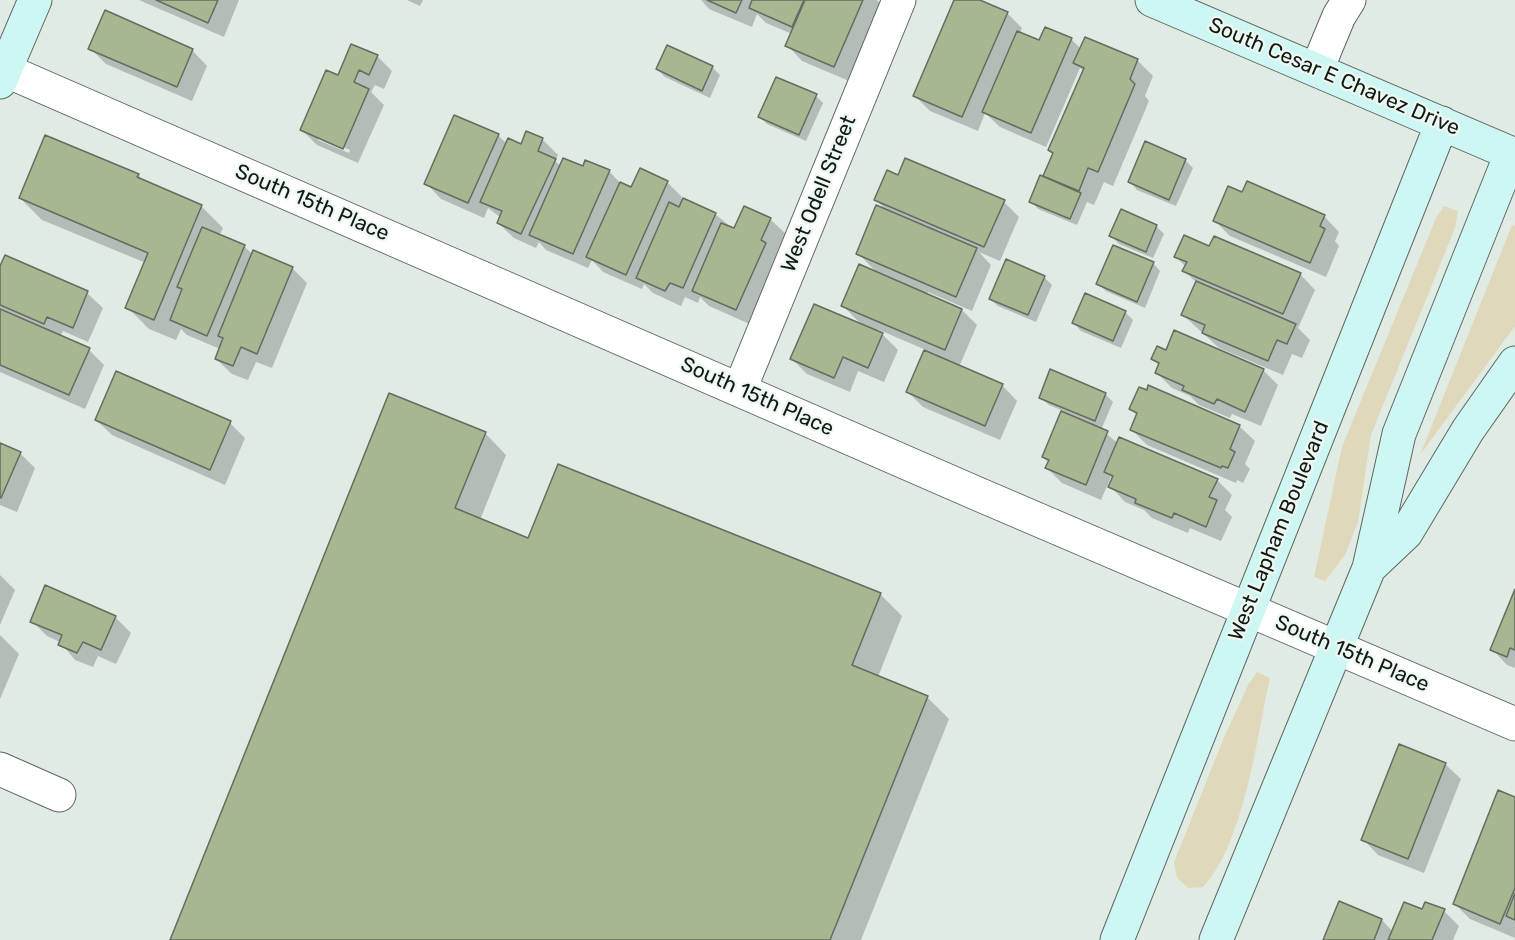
<!DOCTYPE html>
<style>
body{margin:0}
canvas{display:block;background:#e0ebe4}
</style>
<canvas width="1515" height="940"></canvas>
<script>
const context = document.querySelector('canvas').getContext('2d');
context.lineJoin = 'round';
function paint(path, color) {
  context.fillStyle = color;
  context.fill(path, 'evenodd');
}
function strokePath(path, color, width, dash) {
  context.strokeStyle = color;
  context.lineWidth = width;
  context.lineCap = dash ? 'butt' : 'round';
  context.setLineDash(dash || []);
  context.stroke(path);
}
function write(font, color, halo, rows, align = 'center') {
  context.font = font + ' Rubik,sans-serif';
  context.lineWidth = 4.5;
  context.setLineDash([]);
  context.textBaseline = 'middle';
  context.strokeStyle = halo;
  context.fillStyle = color;
  for (const [text, x, y, turn = 0] of rows) {
    context.save();
    context.translate(x, y);
    context.rotate((+turn || 0) * Math.PI / 180);
    context.textAlign = isNaN(turn) ? turn : align;
    if (halo) context.strokeText(text, 0, 0);
    context.fillText(text, 0, 0);
    context.restore();
  }
}
const green = new Path2D(`
 M1444,206L1458,211L1455,228L1371,435L1358,522L1345,555L1325,581L1314,577L1342,447L1436,218Z
 M1512,225L1515,226V326L1420,455Z
 M1257,672L1270,678C1257,736 1244,844 1203,887L1188,888L1177,878L1174,862L1223,740L1248,685Z`);
const shadow = new Path2D(`
 M139,0H239L224,37Z
 M407,0H423L420,6Z
 M701,0H877L882,6L849,81L802,61L787,45L792,34L766,23L757,14L752,27L709,9Z
 M956,0H976L1007,13L1022,28L1020,34L1040,42L1071,39L1081,49L1085,39L1138,61L1153,76L1145,96L1149,101L1113,186L1104,182L1094,205L1087,202L1077,225L1038,209L1031,201L1050,181L1045,175L1054,155L1050,150L1084,71L1080,68L1046,147L1000,127L985,113L978,131L930,111L915,96Z
 M90,48L192,50L207,66L192,101L106,64Z
 M377,56L392,71L384,89L375,85L371,92L384,105L358,163L317,145L302,130L339,77ZM318,136L350,150L349,153L318,140Z
 M712,67L720,75L710,98L665,77L657,69Z
 M816,96L823,103L806,141L767,124L760,117Z
 M498,135L507,144L522,146L542,139L558,155L555,161L561,166L609,171L622,185L632,189L667,182L682,197L681,199L715,214L735,230L770,219L786,234L776,255L780,259L752,325L709,306L700,297L698,303L685,297L681,306L653,293L644,284L642,289L603,272L592,260L588,268L546,250L539,242L536,248L514,238L498,223L501,218L488,208L484,218L441,199L426,183Z
 M1185,160L1193,168L1176,206L1137,190L1130,182Z
 M138,175L145,182L201,206L223,228L219,236L244,246L253,255L292,268L307,283L272,368L256,362L248,380L232,374L216,359L220,349L187,335L181,329L176,340L149,329L127,307L146,263L42,220L20,198Z
 M899,177L1004,202L1019,217L1000,261L979,252L991,265L972,311L928,292L927,295L962,310L977,325L959,367L1002,385L1017,401L1000,440L923,407L908,392L926,350L877,329L898,350L884,382L858,371L850,392L807,374L792,359L863,326L843,306L878,274L858,253L888,212L876,200Z
 M1243,194L1324,216L1339,232L1335,241L1339,246L1326,277L1230,236L1215,221Z
 M1156,226L1164,234L1153,258L1119,244L1111,236Z
 M1210,248L1300,274L1315,290L1298,328L1310,340L1302,358L1292,354L1283,375L1219,348L1183,315L1197,283L1184,271L1186,267L1176,257Z
 M1153,263L1160,271L1145,308L1106,291L1098,284Z
 M0,270L87,293L103,308L88,342L63,331L60,337L89,350L104,365L85,409L0,372Z
 M1044,277L1052,285L1036,322L998,306L990,299Z
 M1125,312L1133,320L1121,348L1081,331L1074,323Z
 M1167,352L1263,370L1278,385L1261,426L1232,414L1230,418L1199,405L1190,396L1172,388L1157,373L1160,366L1153,359Z
 M1105,394L1113,402L1101,430L1118,443L1217,480L1232,495L1225,510L1232,517L1221,541L1190,528L1188,533L1152,518L1144,510L1125,502L1110,486L1113,479L1111,477L1101,500L1062,483L1047,468L1049,463L1043,457L1063,411L1049,405L1041,398Z
 M1131,409L1239,426L1255,441L1245,464L1250,469L1243,483L1237,480L1236,483L1147,445L1132,430L1138,416Z
 M96,420L230,423L245,438L225,485L112,435Z
 M485,433L506,455L480,520L529,540L559,466L880,594L902,616L878,677L927,697L949,719L861,940H171Z
 M0,444L20,453L35,468L17,512L0,505Z
 M0,575L15,590L0,625Z
 M1515,593V668L1507,665L1492,649Z
 M115,617L131,633L116,664L98,656L93,667L75,660L60,642L47,636L32,621Z
 M0,635L19,654L0,699Z
 M1445,764L1461,779L1424,873L1378,855L1363,839Z
 M1515,798V938L1470,919L1455,904Z
 M1423,911H1444L1459,926L1453,940H1325L1382,920L1393,932Z`);
const building = new Path2D(`
 M156,0H218L208,23Z
 M707,0H742L736,13Z
 M752,0H804L792,27L749,8Z
 M805,0H863L834,67L785,46Z
 M954,0H980L1008,12L962,117L913,96Z
 M105,10L193,49L177,87L88,49Z
 M1045,27L1072,38L1031,133L982,112L1017,31L1039,40Z
 M1085,37L1138,59L1130,79L1135,84L1098,172L1088,168L1079,191L1043,176L1053,153L1048,150L1084,68L1073,63Z
 M351,44L378,55L369,75L359,70L354,82L369,89L343,149L300,130L326,70L338,75Z
 M667,45L713,66L702,91L656,69Z
 M776,77L817,94L799,135L758,117Z
 M454,115L499,134L468,203L424,184Z
 M526,131L543,138L538,151L556,159L521,234L497,223L502,211L480,202L508,138L521,144Z
 M45,135L139,174L137,177L202,205L154,320L125,308L148,253L19,198Z
 M1145,141L1186,159L1169,200L1128,182Z
 M563,158L583,166L585,160L610,170L573,254L529,235Z
 M905,158L1005,200L984,247L874,200L887,170L898,175Z
 M640,168L668,181L626,275L586,257L620,182L631,187Z
 M1040,175L1081,193L1070,219L1029,202Z
 M1247,181L1325,215L1320,226L1325,229L1310,263L1213,221L1228,186L1242,192Z
 M683,198L716,213L683,288L670,283L665,291L636,278L669,202L679,207Z
 M876,205L977,248L956,297L856,254Z
 M744,206L771,218L761,240L766,243L736,310L692,291L721,223L734,228Z
 M1121,209L1157,225L1146,252L1109,236Z
 M202,227L245,245L207,336L170,320L182,289L177,287Z
 M1184,235L1209,246L1214,236L1301,273L1283,314L1182,271L1187,262L1174,257Z
 M1113,245L1154,262L1137,302L1096,284Z
 M253,250L293,267L257,354L241,347L233,366L215,359L223,338L218,336Z
 M5,255L88,291L73,328L47,317L44,324L0,305V266Z
 M1006,259L1045,276L1028,315L989,299Z
 M859,264L962,309L945,350L841,306Z
 M1196,281L1296,324L1287,344L1277,340L1268,361L1202,333L1205,325L1181,315Z
 M1085,293L1126,311L1113,341L1072,323Z
 M814,304L883,333L868,368L843,357L834,378L790,359Z
 M0,309L90,348L69,395L0,365Z
 M1174,330L1264,369L1245,412L1217,399L1214,404L1182,390L1184,386L1155,373L1159,363L1151,359L1157,346L1166,350Z
 M924,350L1003,384L985,426L906,392Z
 M1050,369L1106,393L1095,421L1039,398Z
 M116,371L231,421L210,470L95,420Z
 M1148,385L1240,425L1230,449L1235,452L1228,468L1222,466L1221,468L1130,430L1137,413L1129,409L1139,387L1147,390Z
 M389,393L486,432L455,508L528,538L558,464L881,593L852,665L928,696L830,940H170Z
 M1061,411L1108,431L1086,485L1045,468L1049,460L1042,457Z
 M1119,437L1218,479L1209,497L1217,500L1206,527L1174,513L1172,518L1135,503L1136,499L1108,487L1113,476L1104,472Z
 M0,443L21,452L1,498L0,497Z
 M45,585L116,616L101,650L83,642L77,653L58,645L62,635L30,622Z
 M1515,589V650L1510,648L1507,657L1490,650Z
 M1399,744L1446,763L1408,859L1361,840Z
 M1498,790L1515,797V888L1500,924L1453,904Z
 M1515,893V920L1506,916Z
 M1339,901L1382,919L1374,940H1323Z
 M1404,902L1422,909L1425,902L1445,909L1432,940H1388Z`);
const street = new Path2D(`
 M0,68L978,494L1515,724
 M1317,69L1339,16L1349,0
 M740,389L899,0
 M0,769L59,795`);
const secondary = new Path2D(`
 M1152,0L1515,155
 M0,82L35,0
 M1369,568L1406,533L1468,430L1515,363
 M1117,940L1442,123
 M1216,940L1369,568L1399,434L1511,154`);
const streetNames = [
 ["South Cesar E Chavez Drive",1334,77,23],
 ["West Odell Street",819,194,-68],
 ["South 15th Place",312,203,23],
 ["South 15th Place",757,397,24],
 ["West Lapham Boulevard",1279,531,-68],
 ["South 15th Place",1352,654,23]
];
paint(green, '#e0d8bb');
paint(shadow, '#0003');
paint(building, '#a7b790');
strokePath(building, '#676b62', 1.5);
strokePath(street, '#5e6761', 35);
strokePath(secondary, '#5e6761', 35);
strokePath(street, '#fff', 33);
strokePath(secondary, '#cef7f4', 33);
write('21px', '#151916', '#edf8f1', streetNames);
</script>
